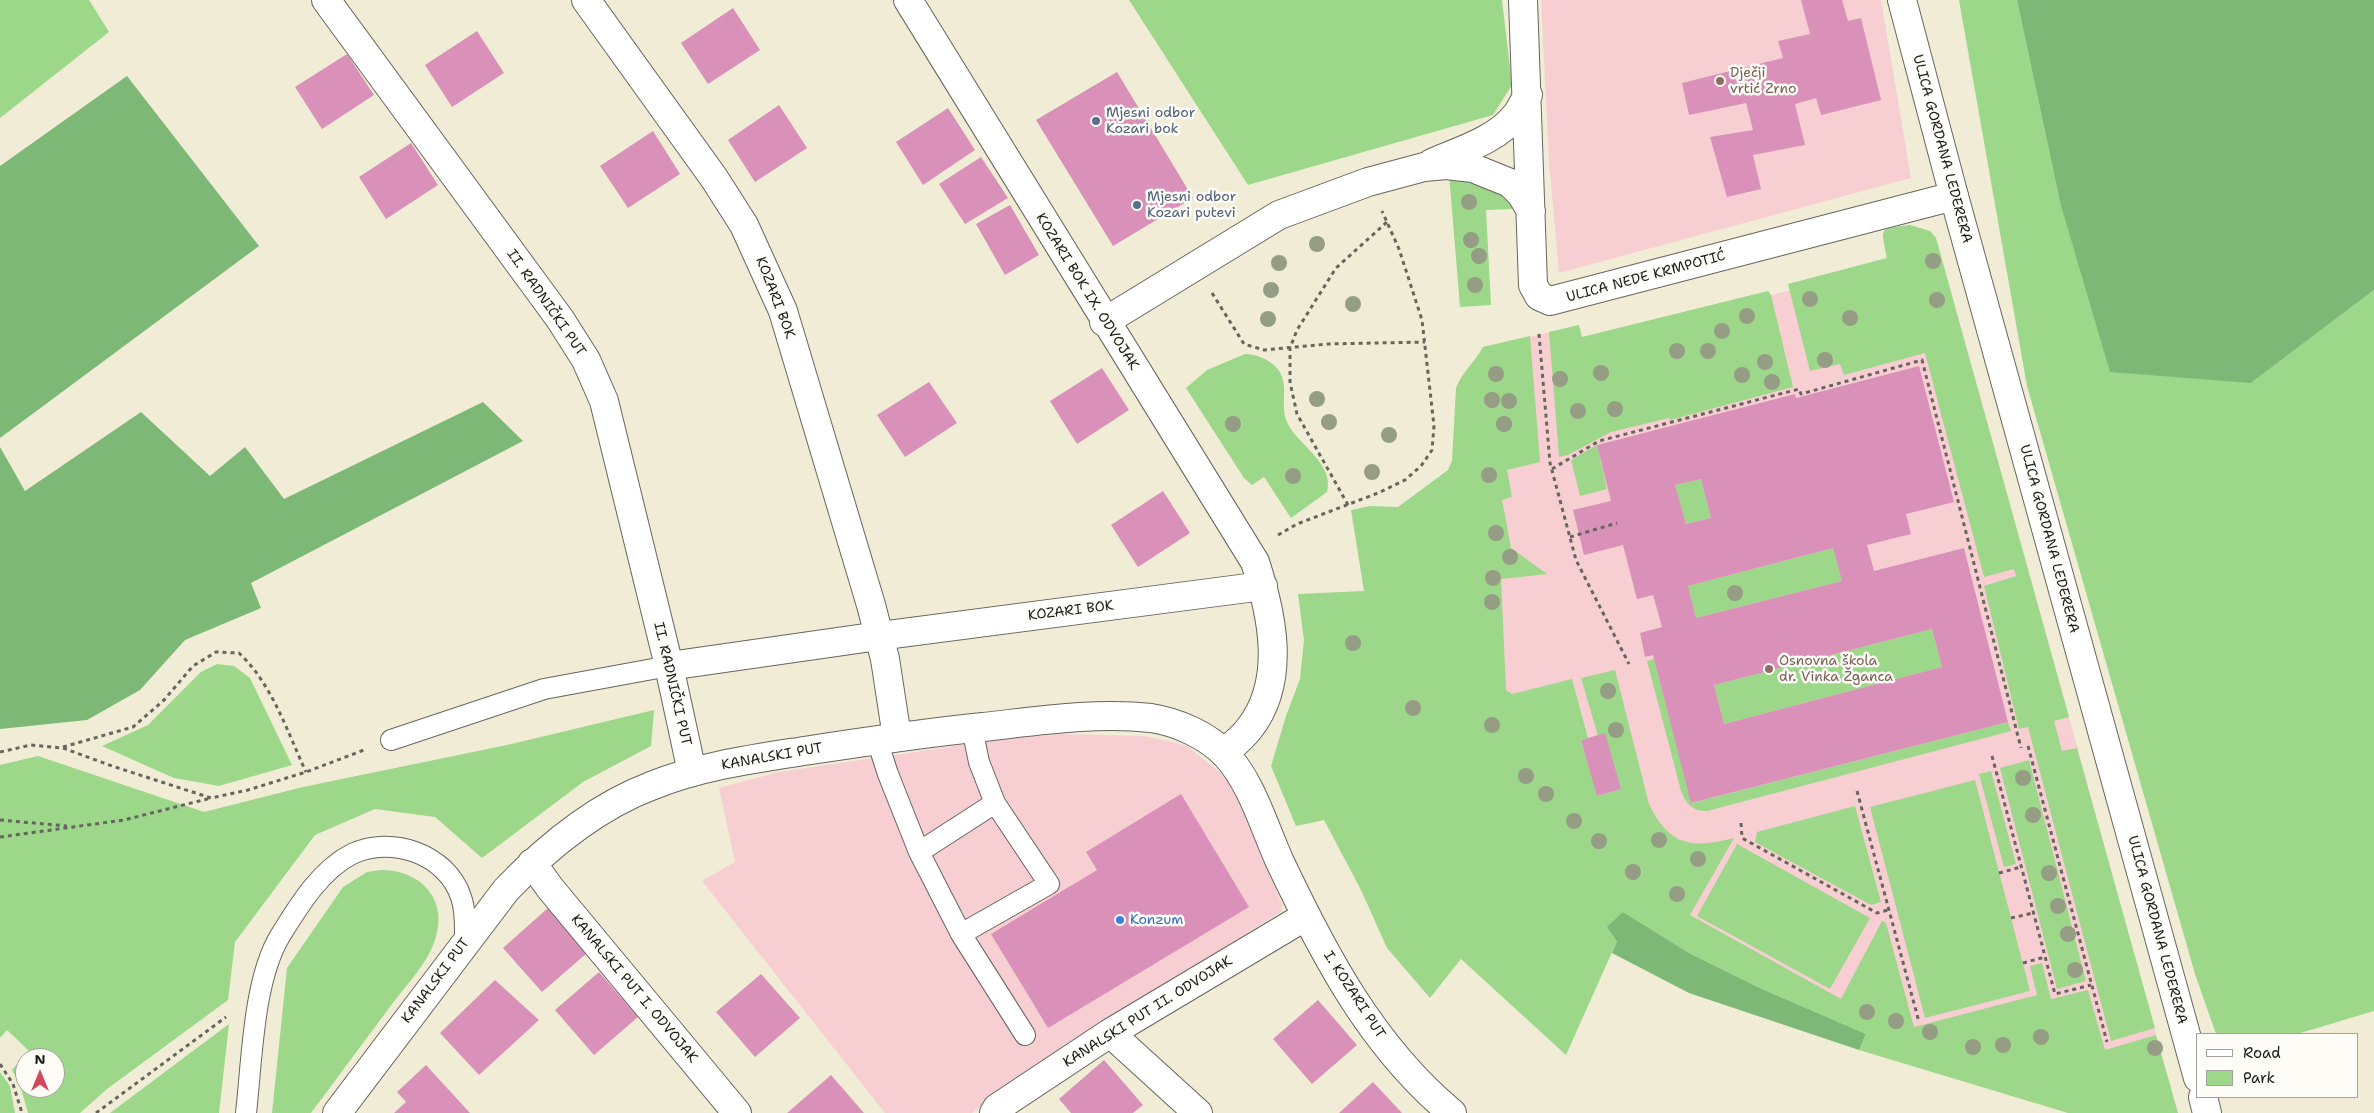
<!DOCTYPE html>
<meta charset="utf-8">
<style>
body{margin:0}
#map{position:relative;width:2374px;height:1113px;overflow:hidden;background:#f1ecd5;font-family:"Shantell Sans",sans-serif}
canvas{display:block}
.legend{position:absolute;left:2196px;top:1033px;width:162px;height:65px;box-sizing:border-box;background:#fdfcf7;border:1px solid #a3a29f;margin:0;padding:6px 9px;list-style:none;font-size:15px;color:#1c1c1c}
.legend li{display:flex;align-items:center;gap:10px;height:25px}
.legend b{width:25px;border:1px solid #a3a29f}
.north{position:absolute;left:15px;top:1048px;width:50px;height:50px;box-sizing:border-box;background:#fdfcf7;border:1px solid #a3a29f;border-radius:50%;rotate:0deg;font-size:14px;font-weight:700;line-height:20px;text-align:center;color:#1c1c1c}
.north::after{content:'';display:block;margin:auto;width:18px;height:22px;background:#d1495b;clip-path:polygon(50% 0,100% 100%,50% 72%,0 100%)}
</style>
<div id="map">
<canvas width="2374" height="1113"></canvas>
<ul class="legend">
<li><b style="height:6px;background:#fff"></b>Road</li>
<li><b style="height:14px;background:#9dd78a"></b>Park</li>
</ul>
<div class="north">N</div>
</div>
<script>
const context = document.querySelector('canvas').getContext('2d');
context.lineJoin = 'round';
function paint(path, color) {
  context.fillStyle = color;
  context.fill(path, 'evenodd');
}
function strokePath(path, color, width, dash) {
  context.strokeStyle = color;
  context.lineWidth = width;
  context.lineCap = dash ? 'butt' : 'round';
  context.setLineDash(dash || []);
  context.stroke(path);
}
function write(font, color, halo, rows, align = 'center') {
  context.font = font + ' "Shantell Sans",sans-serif';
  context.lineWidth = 5;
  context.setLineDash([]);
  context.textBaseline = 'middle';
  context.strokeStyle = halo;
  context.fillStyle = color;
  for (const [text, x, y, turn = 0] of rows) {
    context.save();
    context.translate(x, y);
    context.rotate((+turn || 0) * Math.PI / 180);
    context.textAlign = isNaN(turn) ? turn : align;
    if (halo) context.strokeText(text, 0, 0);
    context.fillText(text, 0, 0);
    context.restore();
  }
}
const built = new Path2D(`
 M1541,0H1881L1911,178L1559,273L1549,161Z
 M1936,238L2069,717L2165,1068L1996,1058L1774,983L1489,756L1483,347L1574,327L1579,345L1895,263Z
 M1060,734L1144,736L1169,741L1187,746L1223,775L1230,783L1282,904V911L1026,1072L972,1113H885L702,881L735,862L719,788L779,772L1003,739Z`);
const green = new Path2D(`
 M0,0H89L109,32L0,118Z
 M1129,0H1502L1512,85L1493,115L1248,185Z
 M1959,0H2017L2060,202L2251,383L2374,290V1011L2297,1034H2216L2195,974L2027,386Z
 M1449,174L1512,196L1515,206L1511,209L1486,210L1491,305L1460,307Z
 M1910,225L1930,231L1936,238L2069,717L2054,721L2062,751L2077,748L2155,1028L2111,1041L2028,727L2019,729L1984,586L2016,576L2014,569L1984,577L1925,353L1844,375L1840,364L1810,371L1788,284L1887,258C1882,228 1876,229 1910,225Z
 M1768,291L1771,295L1793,387L1670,420L1669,418L1611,432L1568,455L1559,457L1549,332L1579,325L1582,337Z
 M1530,336L1540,462L1507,470L1512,497L1502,500L1511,548L1547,574L1501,579L1506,690L1512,694L1572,679L1588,738L1581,740L1598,796L1621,789L1598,736L1581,678L1615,670L1649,804C1669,846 1692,849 1734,838L1690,915L1841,999L1882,921L1886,923L1914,1027L2037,995L2030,966L2042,963L2051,999L2088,990L2105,1050L2156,1035L2178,1113H2068L1859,1050L1866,1034L1762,989L1689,953L1623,912L1617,941L1566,1055L1461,959L1430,998L1387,948L1361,890L1324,820L1296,826L1271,766L1286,716L1300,679L1304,640L1298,594L1364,591L1351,510L1370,506L1398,507L1448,470L1452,461L1456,388C1462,372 1475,362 1483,347Z
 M1245,354C1256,354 1268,359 1276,367C1291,383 1279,404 1287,422C1297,445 1335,463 1327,492L1291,518L1264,477L1252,485L1244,478L1186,388L1207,370Z
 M1597,445L1607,489L1580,496L1571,460Z
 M1701,479L1711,518L1686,524L1675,485Z
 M1833,548L1842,581L1696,618L1688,586Z
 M1932,629L1942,667L1724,724L1714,685Z
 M1654,659L1692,803L2008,722L2011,731L1707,811C1692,811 1686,804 1681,791L1647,661Z
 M217,664L234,666L250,678L292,765L219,786L174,778L102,746L148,725L201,672Z
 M654,710L651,746L583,782L482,858L435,817L375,809L315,835L235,942L228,1000L107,1089L80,1113H28L20,1085L12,1070L29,1051L7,1030L0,1038V765L38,756L204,812L303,787L507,745ZM25,1058H55V1088H25Z
 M2029,760L2086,981L2057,989L2000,768Z
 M1991,771L2016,864L2004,867L1979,774Z
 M1975,780L2030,991L1925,1018L1870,807Z
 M1855,806L1881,902L1871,905L1755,842L1757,832Z
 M1737,844L1870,918L1830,989L1697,916Z
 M381,870C421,870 449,900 435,940C428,962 409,982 395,1000C367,1038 339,1075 311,1113H272L287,968L343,887L367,872Z
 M229,1024L219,1113H110Z
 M0,1072L10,1086L15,1113H0Z`);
const forest = new Path2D(`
 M2017,0H2374V290L2251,383L2110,372L2060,202Z
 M127,76L259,246L0,438V166Z
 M483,402L523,441L251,583L261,608L185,640L140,690L87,720L0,729V447L25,491L141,412L210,476L245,447L284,499Z
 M1623,912L1689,953L1762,989L1866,1034L1859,1050L1689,993L1612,953L1617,941L1607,927Z`);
const building = new Path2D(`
 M1801,0H1842L1848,21L1861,18L1881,100L1821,115L1816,98L1795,104L1805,145L1753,155L1761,189L1727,197L1710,137L1753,130L1746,103L1689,115L1682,83L1783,58L1778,41L1810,34Z
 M733,8L760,50L708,84L681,43Z
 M477,31L504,73L452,107L425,65Z
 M347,54L374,95L322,129L295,87Z
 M1117,72L1193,198L1113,246L1036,120Z
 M779,105L807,148L755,182L728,140Z
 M948,108L975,150L923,185L896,142Z
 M653,131L680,174L628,208L600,166Z
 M411,143L438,185L386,219L359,177Z
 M981,157L1008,198L965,224L939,184Z
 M1010,205L1039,255L1005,275L976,224Z
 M1919,366L1954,502L1906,514L1911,534L1867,545L1874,571L1964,548L2008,722L1691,803L1653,655L1645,657L1640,633L1662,627L1653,595L1637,599L1623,545L1584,555L1573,510L1611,501L1597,445L1795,394L1796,398ZM1701,479L1711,518L1686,524L1675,485ZM1833,548L1842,581L1696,618L1688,586ZM1932,629L1942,667L1724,724L1714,685Z
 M1102,368L1129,410L1077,444L1050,401Z
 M929,382L957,423L905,457L877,415Z
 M1163,491L1190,533L1138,567L1111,525Z
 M1605,733L1621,789L1597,796L1581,740Z
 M1181,794L1249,907L1048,1028L991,934L1097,870L1086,852Z
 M548,908L587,953L542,992L503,948Z
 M599,972L638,1017L594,1055L555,1010Z
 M761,974L800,1018L755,1057L716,1012Z
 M495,980L539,1020L479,1075L440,1033Z
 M1318,1000L1357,1045L1312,1084L1273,1039Z
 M1104,1060L1143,1105L1133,1113H1071L1059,1099Z
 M426,1065L470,1113H394L406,1102L397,1092Z
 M831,1075L864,1113H787Z
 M1373,1082L1402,1113H1339Z`);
const path = new Path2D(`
 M1212,293L1244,344L1264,350L1328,344L1425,342
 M1539,334L1550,463L1576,560L1629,664
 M1552,469L1599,441L1799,389L1801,394L1922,360L2021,748
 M1348,505L1297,414L1290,382V348L1297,330L1336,268L1387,222
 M1278,535L1297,524L1378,493L1405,480L1421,466L1432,450L1434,426L1422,320L1399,249L1382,211
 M1570,537L1617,523
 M2028,746L2107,1042
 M63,747L133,727L164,700L193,666L216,652L239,653C272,684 287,731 306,772
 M0,752L31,745L63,748L112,766L211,798L248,790L306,772L364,750
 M1992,756L2055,994L2091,985
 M1857,791L1919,1022
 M0,820L67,826
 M1741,823L1742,838L1877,913L1888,910
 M0,837L124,820L211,798
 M1999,873L2021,867
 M2011,918L2033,913
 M2023,963L2045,957
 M0,1064L13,1084L22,1113
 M96,1113L226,1017`);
const service = new Path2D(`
 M972,728L979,762L995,803L1049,884L961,934L919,852L995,803
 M391,740L544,689L669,666
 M877,740L888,774L919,852
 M961,934L1025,1035
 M246,1113C252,1061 253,981 280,936C298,907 320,870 352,854C391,835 447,854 461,897C466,911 465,928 465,942`);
const minor = new Path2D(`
 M326,0L560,319L586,360L604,401L669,666L692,772
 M586,0L714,178L744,225L783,311L871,605L885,659L897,737
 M908,0L1255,562C1272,614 1287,681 1249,729C1242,738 1233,745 1224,753
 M1523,0L1533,285L1539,296L1550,301L1954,196
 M1432,163C1459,151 1497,140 1516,115C1521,109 1524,101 1528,95
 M1104,322L1279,215L1368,182L1424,167L1446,165L1473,168L1510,183L1521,194L1531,211
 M669,666L879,636L1263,586
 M532,863L550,888L737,1113
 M1110,1033L1198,1113
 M994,1113L997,1108L1110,1033L1306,916`);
const tertiary = new Path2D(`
 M1902,0L1954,196L2198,1078
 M2203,1097L2207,1113
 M337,1113L506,890C546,848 596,807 651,786C700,766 752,759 804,751C863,742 923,733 983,727C1038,721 1095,712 1151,718C1177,722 1207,735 1226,755C1252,783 1264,827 1280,862C1323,953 1372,1047 1452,1113`);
const trees = [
 [1469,202],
 [1471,240],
 [1317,244],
 [1479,256],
 [1933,261],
 [1279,263],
 [1475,285],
 [1271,290],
 [1810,299],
 [1937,300],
 [1353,304],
 [1747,316],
 [1850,318],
 [1268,319],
 [1722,331],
 [1677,351],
 [1708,351],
 [1825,360],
 [1765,362],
 [1601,373],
 [1496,374],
 [1742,375],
 [1560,379],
 [1772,382],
 [1317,399],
 [1492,400],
 [1509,401],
 [1615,409],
 [1578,411],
 [1329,422],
 [1233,424],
 [1504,424],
 [1389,435],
 [1372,472],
 [1489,475],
 [1293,476],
 [1496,533],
 [1510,557],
 [1493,578],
 [1735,593],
 [1492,602],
 [1353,643],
 [1608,691],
 [1413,708],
 [1492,725],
 [1616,730],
 [1526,776],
 [2023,778],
 [1546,794],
 [2033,815],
 [1574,821],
 [1659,840],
 [1599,841],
 [1698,859],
 [1633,872],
 [2049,873],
 [1677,894],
 [2058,906],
 [2068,934],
 [2075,970],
 [1867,1012],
 [1896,1021],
 [1930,1032],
 [2041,1037],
 [2003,1045],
 [1973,1047],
 [2155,1048]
];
const markers = [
 [1720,81,5,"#8d6e63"],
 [1096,121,5,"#5c6f8a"],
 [1137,205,5,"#5c6f8a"],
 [1769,669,5,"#8d6e63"],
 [1120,920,5,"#3f7fe0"]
];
const educationNames = [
 ["Dječji",1730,73],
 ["vrtić Zrno",1730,89],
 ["Osnovna škola",1779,661],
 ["dr. Vinka Žganca",1779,677]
];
const serviceNames = [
 ["Mjesni odbor",1106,113],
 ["Kozari bok",1106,129],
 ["Mjesni odbor",1147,197],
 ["Kozari putevi",1147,213]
];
const streetNames = [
 ["ULICA GORDANA LEDERERA",1942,149,75],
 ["ULICA NEDE KRMPOTIĆ",1646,277,-15],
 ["KOZARI BOK IX. ODVOJAK",1087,292,58],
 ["KOZARI BOK",775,298,69],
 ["II. RADNIČKI PUT",546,303,55],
 ["ULICA GORDANA LEDERERA",2049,539,75],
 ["KOZARI BOK",1071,611,-7],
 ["II. RADNIČKI PUT",672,684,77],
 ["KANALSKI PUT",772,757,-10],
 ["ULICA GORDANA LEDERERA",2157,930,75],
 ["KANALSKI PUT",436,981,-53],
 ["KANALSKI PUT I. ODVOJAK",634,989,50],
 ["I. KOZARI PUT",1354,995,57],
 ["KANALSKI PUT II. ODVOJAK",1148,1012,-32]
];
const shopNames = [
 ["Konzum",1130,920]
];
paint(built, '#f7cfd3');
paint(green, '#9dd78a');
paint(forest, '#7eb876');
paint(building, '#d991ba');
strokePath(service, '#67655d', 22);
strokePath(minor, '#67655d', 30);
strokePath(tertiary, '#67655d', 30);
strokePath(path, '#67655d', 3, [4, 4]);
strokePath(service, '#fff', 20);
strokePath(minor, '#fff', 28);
strokePath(tertiary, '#fff', 28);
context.fillStyle = '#959d84';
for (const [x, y] of trees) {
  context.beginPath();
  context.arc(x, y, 8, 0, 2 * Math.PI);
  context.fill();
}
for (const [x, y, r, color] of markers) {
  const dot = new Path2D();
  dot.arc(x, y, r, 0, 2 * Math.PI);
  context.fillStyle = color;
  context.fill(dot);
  strokePath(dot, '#fdfcf7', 2);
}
write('14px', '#785e54', '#fdfcf7', educationNames, 'left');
write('14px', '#4e5e75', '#fdfcf7', serviceNames, 'left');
write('14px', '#1c1c1c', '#fdfcf7', streetNames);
write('14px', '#366cbe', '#fdfcf7', shopNames, 'left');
</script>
